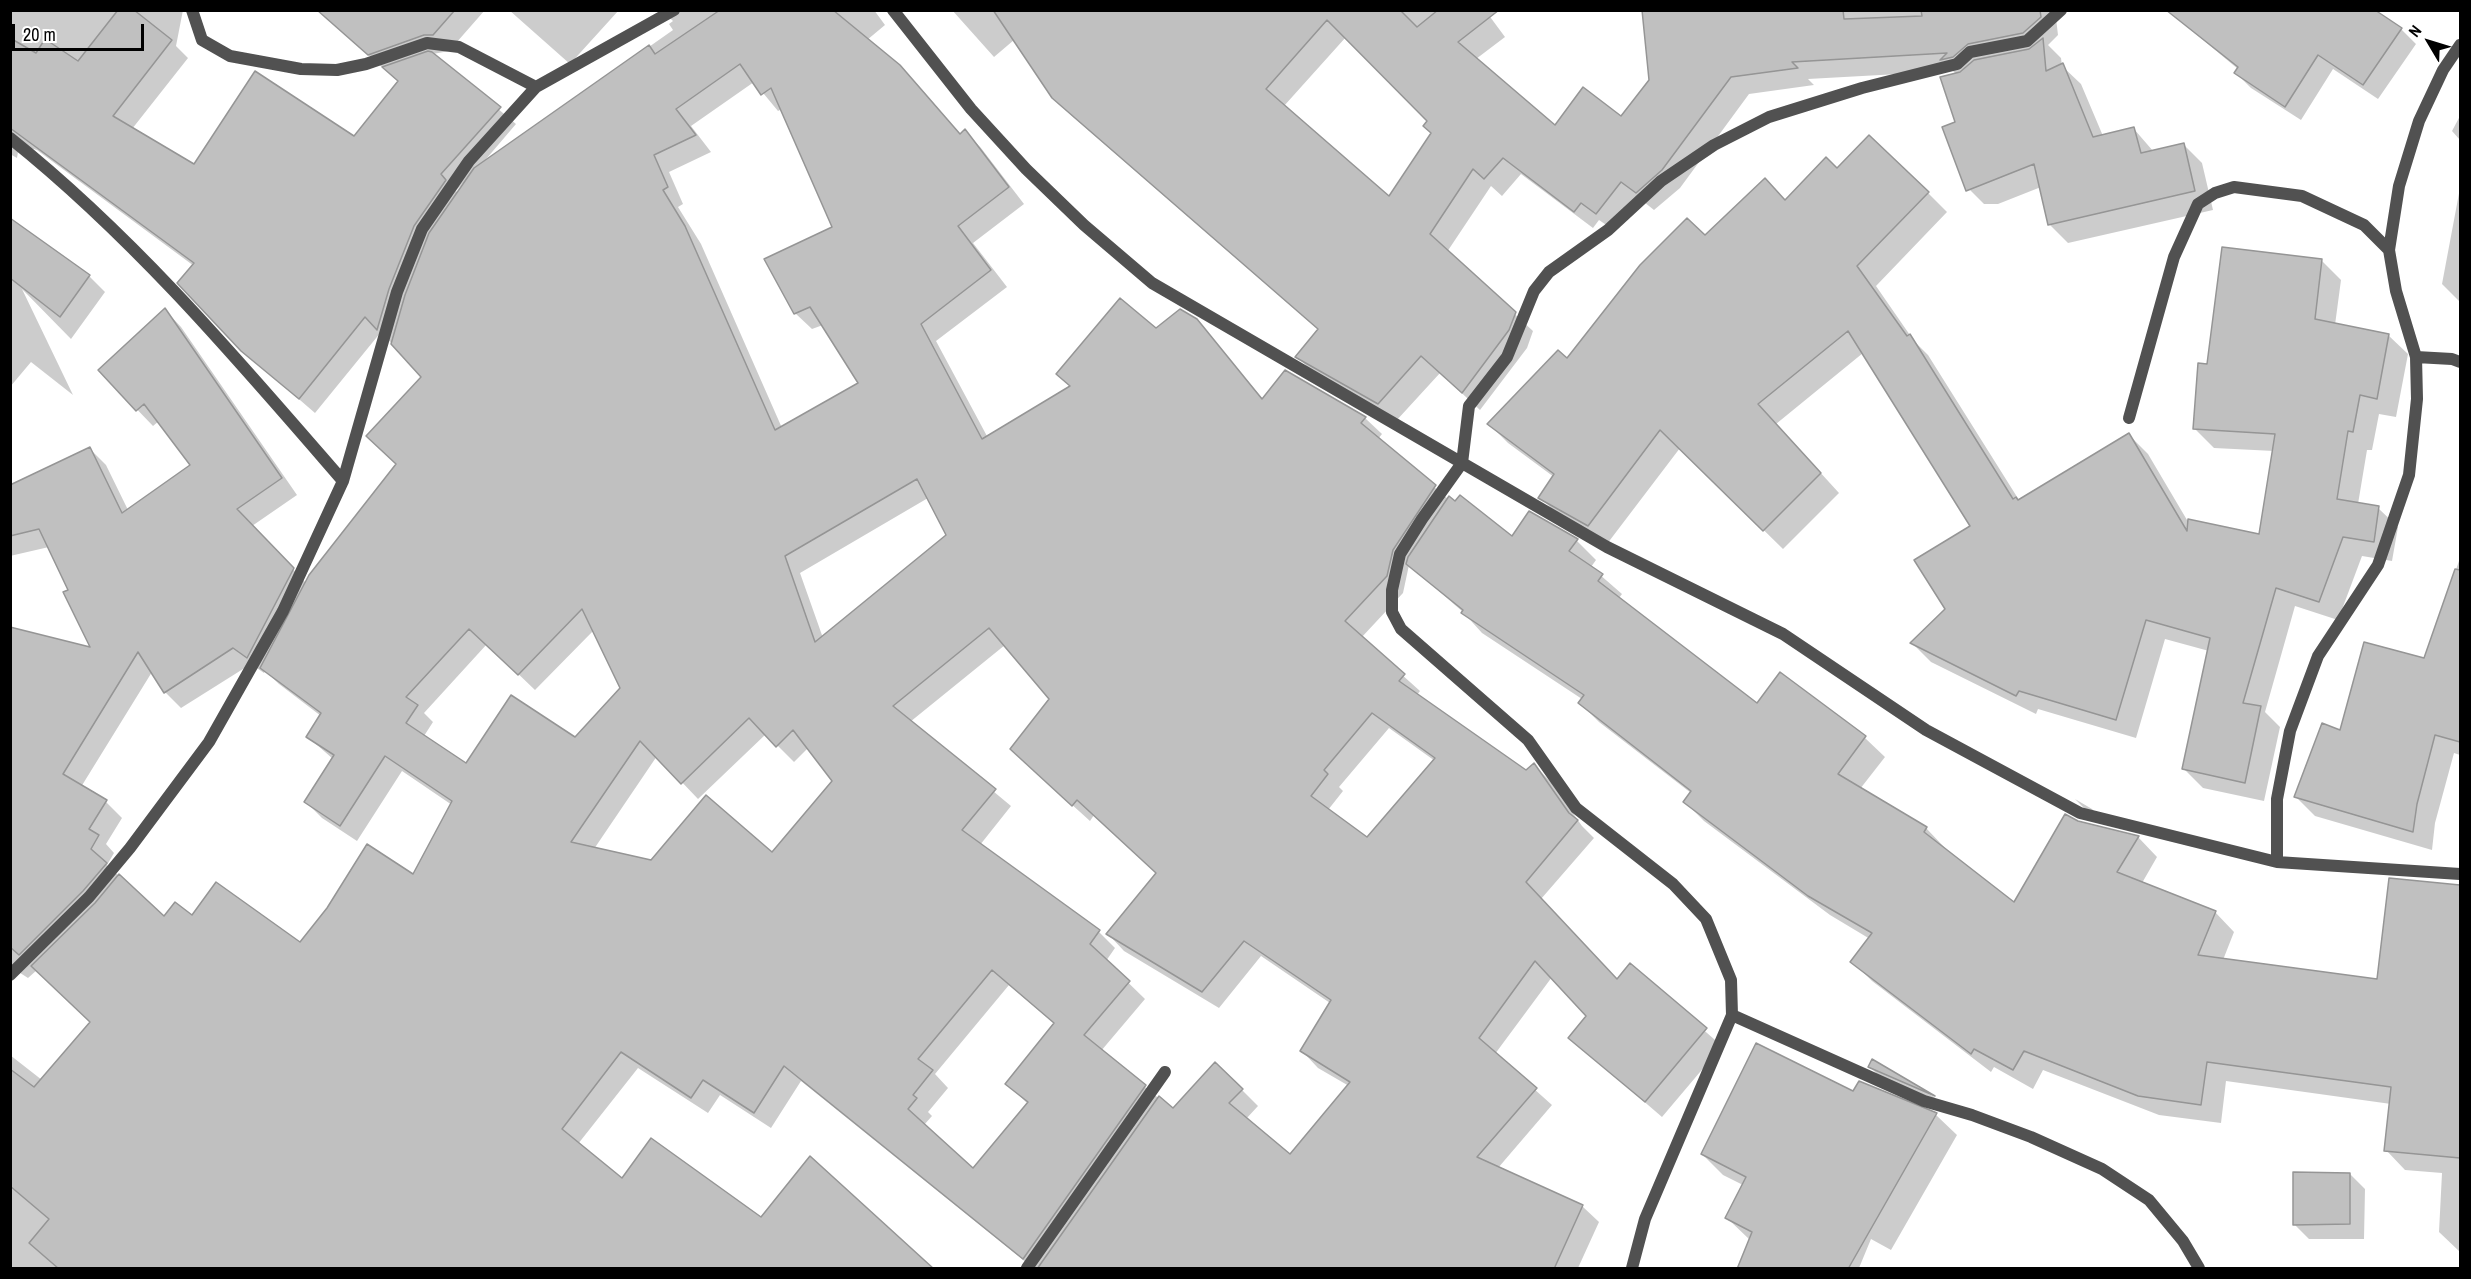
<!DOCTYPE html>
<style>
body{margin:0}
#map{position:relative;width:2471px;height:1279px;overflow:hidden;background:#fff;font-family:"Archivo Narrow",sans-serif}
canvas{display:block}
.frame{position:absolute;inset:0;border:12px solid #000;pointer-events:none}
.north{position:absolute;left:2399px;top:12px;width:60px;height:60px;-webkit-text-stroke:4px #fff;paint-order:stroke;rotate:308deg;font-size:16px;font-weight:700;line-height:24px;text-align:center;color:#000}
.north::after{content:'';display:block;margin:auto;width:21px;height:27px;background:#000;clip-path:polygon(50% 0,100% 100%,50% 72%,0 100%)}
.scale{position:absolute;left:12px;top:24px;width:132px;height:27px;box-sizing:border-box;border:3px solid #000;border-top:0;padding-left:8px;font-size:18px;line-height:21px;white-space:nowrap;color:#000;-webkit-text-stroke:4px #fff;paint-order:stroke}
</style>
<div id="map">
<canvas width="2471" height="1279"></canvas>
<div class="frame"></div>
<div class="north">N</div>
<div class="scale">20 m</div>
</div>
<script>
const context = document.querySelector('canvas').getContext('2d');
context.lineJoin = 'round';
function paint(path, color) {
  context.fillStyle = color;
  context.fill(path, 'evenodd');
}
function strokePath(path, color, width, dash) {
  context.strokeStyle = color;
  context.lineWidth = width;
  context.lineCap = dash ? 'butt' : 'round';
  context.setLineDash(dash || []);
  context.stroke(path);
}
const shadow = new Path2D(`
 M10,10H183L176,46L188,58L132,129L194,166L354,138L399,82L317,10H485L449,51L433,54L516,124L481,165L673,30L669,24L673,21L662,10H874L885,25L867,40L916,83L961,135L965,131L981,148L1024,204L973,243L1007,287L936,341L988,438L1071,388L1058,374L1156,330L1196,320L1263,399L1285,372L1365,418L1382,434L1378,439L1448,499L1512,539L1577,541L1596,560L1591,567L1622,594L1619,598L1757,705L1781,674L1865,738L1885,757L1860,789L1926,828L1945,848L1944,850L2014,904L2077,822L2138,837L2157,857L2142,883L2215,912L2234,932L2223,960L2378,980L2390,879L2460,887V1252L2439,1232L2442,1173L2405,1170L2386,1150L2391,1104L2226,1081L2221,1123L2159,1115L2043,1070L2033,1089L1994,1067L1991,1072L1872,981L1852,961L1870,939L1830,915L1704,821L1685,802L1691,793L1599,722L1580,703L1582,699L1482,633L1463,612L1409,565L1403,593L1361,638L1420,691L1417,695L1526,771L1534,765L1550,781L1582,826L1594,838L1541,899L1618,981L1630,966L1722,1046L1662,1117L1570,1038L1588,1016L1552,977L1495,1054L1552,1105L1498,1168L1582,1206L1599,1222L1578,1268H1033L801,1081L771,1128L720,1095L708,1113L638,1068L578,1144L623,1180L931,1268H10V1055L42,1080L92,1022L37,970L28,978L17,971L10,978V628L93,649L49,547L10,556V494L90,449L106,465L128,510L192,466L159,421L153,426L100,371L165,310L181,327L297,495L252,526L306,583L397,464L423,377L381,332L315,413L242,350L194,266L37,150L23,146L18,152L17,158L10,154ZM754,82L778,111L782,109L834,228L795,313L812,329L823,325L860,383L782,428L701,244L678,207L683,204L669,172L711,152L691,126ZM463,183L465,185L458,193L456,191ZM928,498L948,536L823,638L800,573ZM594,630L622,688L575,739L466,765L424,736L433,722L424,713L487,644L535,690ZM1005,645L1051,699L1028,765L1090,821L1094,815L1158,874L1108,934L1124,951L1219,1008L1261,956L1330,1003L1302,1051L1318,1068L1349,1086L1291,1156L1246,1119L1258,1106L1242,1090L1173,1110L1101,1051L1145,999L1106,961L1115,948L1099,932L980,845L1011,806L910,722ZM251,664L264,673L265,671L279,684L321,716L308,737L333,759L306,802L322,818L357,841L402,771L452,805L413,876L301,945L193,917L165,918L107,865L114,853L106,844L122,818L106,802L81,787L152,672L165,692L181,708ZM1389,728L1435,761L1367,839L1328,810L1343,791L1339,787ZM766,734L794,762L808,748L834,781L773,854L652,862L594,849L657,756L698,799ZM1009,985L1055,1024L1007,1084L1028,1104L973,1170L924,1125L932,1116L928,1112L948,1088L935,1074Z
 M509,10H619L570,64Z
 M952,10H1485L1505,37L1476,59L1555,128L1621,118L1651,80L1644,10H2055L2058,35L2048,45L2061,58L2062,66L2081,84L2103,136L2134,129L2153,151L2183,144L2202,163L2213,210L2068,243L2049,224L2041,187L1998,204H1984L1965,185L1957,123L1956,74L1953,71L1808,79L1814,85L1749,94L1680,188L1654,210L1639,198L1615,231L1599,220L1593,228L1521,174L1502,196L1491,186L1447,252L1533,331L1527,348L1480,410L1440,373L1396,421L1315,374L1297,357L1319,330L1072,116L1054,97L1014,40L994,57ZM1346,37L1429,121L1432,133L1389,198L1284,106Z
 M2167,10L2401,29L2416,44L2378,99L2333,69L2301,120L2251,88L2236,73L2238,69Z
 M2460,116V140L2452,131Z
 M1837,170L1928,193L1947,212L1876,286L1914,341L1928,355L2019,500L2129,435L2148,454L2187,520L2260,536L2274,451L2214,448L2195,429L2209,365L2321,260L2341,280L2335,325L2388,335L2408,354L2396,417L2379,414L2372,450H2367L2358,504L2378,508L2398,527L2392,561L2362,556L2338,620L2295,606L2265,712L2280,727L2264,801L2203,788L2184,769L2209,651L2165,639L2136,738L2038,709L2036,714L1931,662L1912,643L1947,609L1972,526L1863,353L1776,424L1839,493L1783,549L1680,448L1607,544L1559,516L1540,497L1554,477L1508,443L1489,424L1567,360L1705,237L1786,202Z
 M2460,188V302L2442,284Z
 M10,220L89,276L105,292L71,339L22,289L73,395L31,362L10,387Z
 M2460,558V755L2454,753L2435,823L2432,850L2315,816L2296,797L2342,732L2425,660Z
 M2075,799L2092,809L2109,826L2097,821Z
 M1872,1061L1934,1097L1951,1114L1891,1088L1869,1066Z
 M1860,1083L1936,1115L1957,1135L1891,1250L1871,1239L1859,1268H1739L1750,1240L1727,1218L1743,1185L1723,1175L1702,1154L1854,1093Z
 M2350,1174L2365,1189L2364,1239H2309L2294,1224Z`);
const building = new Path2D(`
 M118,10H134L172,40L113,116L194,164L255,71L354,136L398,81L382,67L428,51L432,52L501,107L441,174L446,180L414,226L389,289L377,330L365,317L299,399L241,351L177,283L194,263L10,128V38L36,53L45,39L78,61Z
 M317,10H455L433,35H424L368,55Z
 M720,10H833L900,65L960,134L965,129L1009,187L958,226L991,270L921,324L982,439L1070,386L1056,374L1120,298L1156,328L1180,309L1197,319L1262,399L1285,370L1366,417L1361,423L1436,485L1393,550L1387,576L1345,621L1405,674L1399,681L1526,770L1534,763L1569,813L1578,820L1526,882L1617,979L1630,963L1707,1028L1645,1102L1568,1038L1586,1016L1535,961L1479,1038L1537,1088L1477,1157L1583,1205L1554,1269H1037L1159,1096L1173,1108L1215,1062L1243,1089L1229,1103L1290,1154L1350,1082L1300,1051L1331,1000L1244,941L1202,992L1106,934L1156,873L1077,800L1072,806L1010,749L1049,699L989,628L893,706L996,789L962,830L1100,930L1090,944L1130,981L1084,1035L1146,1085L1023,1259L784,1066L754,1113L703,1080L691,1098L621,1052L562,1129L622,1178L651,1138L761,1217L810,1156L934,1269H59L29,1243L49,1219L10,1186V1069L34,1087L90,1022L31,966L95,903L119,874L164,916L175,902L192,915L216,882L300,942L327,908L367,844L413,874L452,801L385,756L340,826L304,802L334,755L306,737L321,713L260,668L309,575L396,464L366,436L421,377L391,344L405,295L429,233L474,168L649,45L655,54ZM740,64L761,95L771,88L832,227L764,259L794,314L810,307L858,383L775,430L685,226L663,190L668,187L654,155L696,135L676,109ZM917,479L946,535L815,642L785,556ZM582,609L620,688L575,737L511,695L466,763L406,723L418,705L406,697L469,629L518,675ZM1372,713L1435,758L1367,837L1311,796L1328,774L1324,770ZM749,718L776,747L793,730L832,781L772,852L706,795L651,860L571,842L640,741L681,784ZM992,970L1054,1023L1005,1084L1028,1102L973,1168L908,1109L917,1098L913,1095L933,1070L918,1059Z
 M993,10H1400L1417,27L1438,10H1499L1458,42L1555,125L1583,87L1621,116L1649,80L1642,10H1843L1844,19L1922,16L1921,10H2040L2041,17L2023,33L1968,44L1953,57L1940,60L1947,53L1792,62L1798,68L1731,77L1662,170L1636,193L1621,182L1596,214L1581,203L1574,212L1503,158L1484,179L1473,169L1430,234L1516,312L1509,330L1462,393L1421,356L1378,404L1295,357L1318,329L1052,98ZM1327,20L1427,121L1423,126L1431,133L1389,196L1266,89Z
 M2166,10H2375L2402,28L2363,85L2318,55L2285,107L2234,73L2238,67Z
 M2043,38L2046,71L2063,63L2093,137L2134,127L2141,153L2184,143L2195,191L2048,225L2034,164L1966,191L1942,127L1955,122L1940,77L1960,72L1974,60L2029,49Z
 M1869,135L1929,192L1857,266L1907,336L1910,334L2013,499L2016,497L2018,500L2129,433L2187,531L2188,519L2259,534L2275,434L2193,429L2198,363L2207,364L2222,247L2322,259L2315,319L2389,334L2377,399L2360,395L2353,432L2348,431L2337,499L2379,506L2374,542L2343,537L2319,602L2276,588L2243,703L2261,706L2245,783L2182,769L2210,638L2146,620L2116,720L2019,691L2016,696L1910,643L1945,609L1914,560L1970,526L1848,331L1758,404L1821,473L1763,531L1660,430L1588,526L1538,498L1554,474L1487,424L1558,350L1567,358L1640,265L1687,218L1705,235L1765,178L1785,200L1826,157L1837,168Z
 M10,218L90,275L60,317L10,278Z
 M165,308L282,478L237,509L294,568L247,658L233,648L164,693L138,652L63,774L107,800L89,829L99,835L91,849L107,863L83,891L19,955L10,947V627L90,647L63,592L68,590L39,529L10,536V485L90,447L122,513L190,465L144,404L136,411L98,370Z
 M1460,495L1512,536L1529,511L1578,539L1569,551L1603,574L1598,581L1757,703L1780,672L1866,736L1838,774L1927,827L1924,832L2014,902L2065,814L2078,821L2139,836L2117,872L2216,911L2198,955L2377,979L2389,878L2460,885V1158L2384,1151L2391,1087L2207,1062L2201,1105L2138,1096L2024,1051L2013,1070L1974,1049L1971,1054L1850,962L1872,933L1808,896L1683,802L1691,791L1578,703L1584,695L1461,613L1463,610L1406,564L1408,557L1449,496L1455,501Z
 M2455,569L2460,570V742L2435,735L2417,804L2413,832L2294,797L2322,723L2340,730L2364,642L2424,658Z
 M1756,1043L1853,1091L1859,1081L1937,1113L1848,1269H1737L1752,1232L1725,1218L1746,1177L1701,1154Z
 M1872,1059L1935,1096L1868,1067Z
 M2293,1172L2350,1173V1224L2293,1225Z`);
const minor = new Path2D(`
 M192,10L202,40L230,56L301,69L337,70L366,64L427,43L459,47L536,87
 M893,10L971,109L1026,169L1084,225L1152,283L1607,547L1783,634L1926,730L2080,813L2277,862L2460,874
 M2061,10L2027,41L1970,52L1957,64L1862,88L1769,117L1714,145L1661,181L1608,230L1549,272L1534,291L1507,357L1469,406L1462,463L1422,519L1400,554L1392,590V612L1401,629L1528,740L1576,808L1673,884L1706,919L1731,980L1732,1015L1924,1101L1972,1115L2031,1137L2102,1169L2149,1200L2183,1241L2199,1268
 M10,138C135,238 239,361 343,481
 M2416,357L2452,359L2460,362
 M2129,418L2174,257L2198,204L2215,193L2234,187L2302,196L2364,225L2389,250
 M2277,862V799L2290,731L2318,656L2378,565L2409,475L2417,399L2416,357L2396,291L2389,250L2399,186L2419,121L2443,70L2460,45
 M10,975L89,897L130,848L209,742L283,611L343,481L397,292L422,229L469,161L536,87L674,10
 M1027,1268L1165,1072
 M1632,1268L1645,1219L1732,1015`);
paint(shadow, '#0003');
paint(building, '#c0c0c0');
strokePath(building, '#959595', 1.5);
strokePath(minor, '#515151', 12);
</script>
